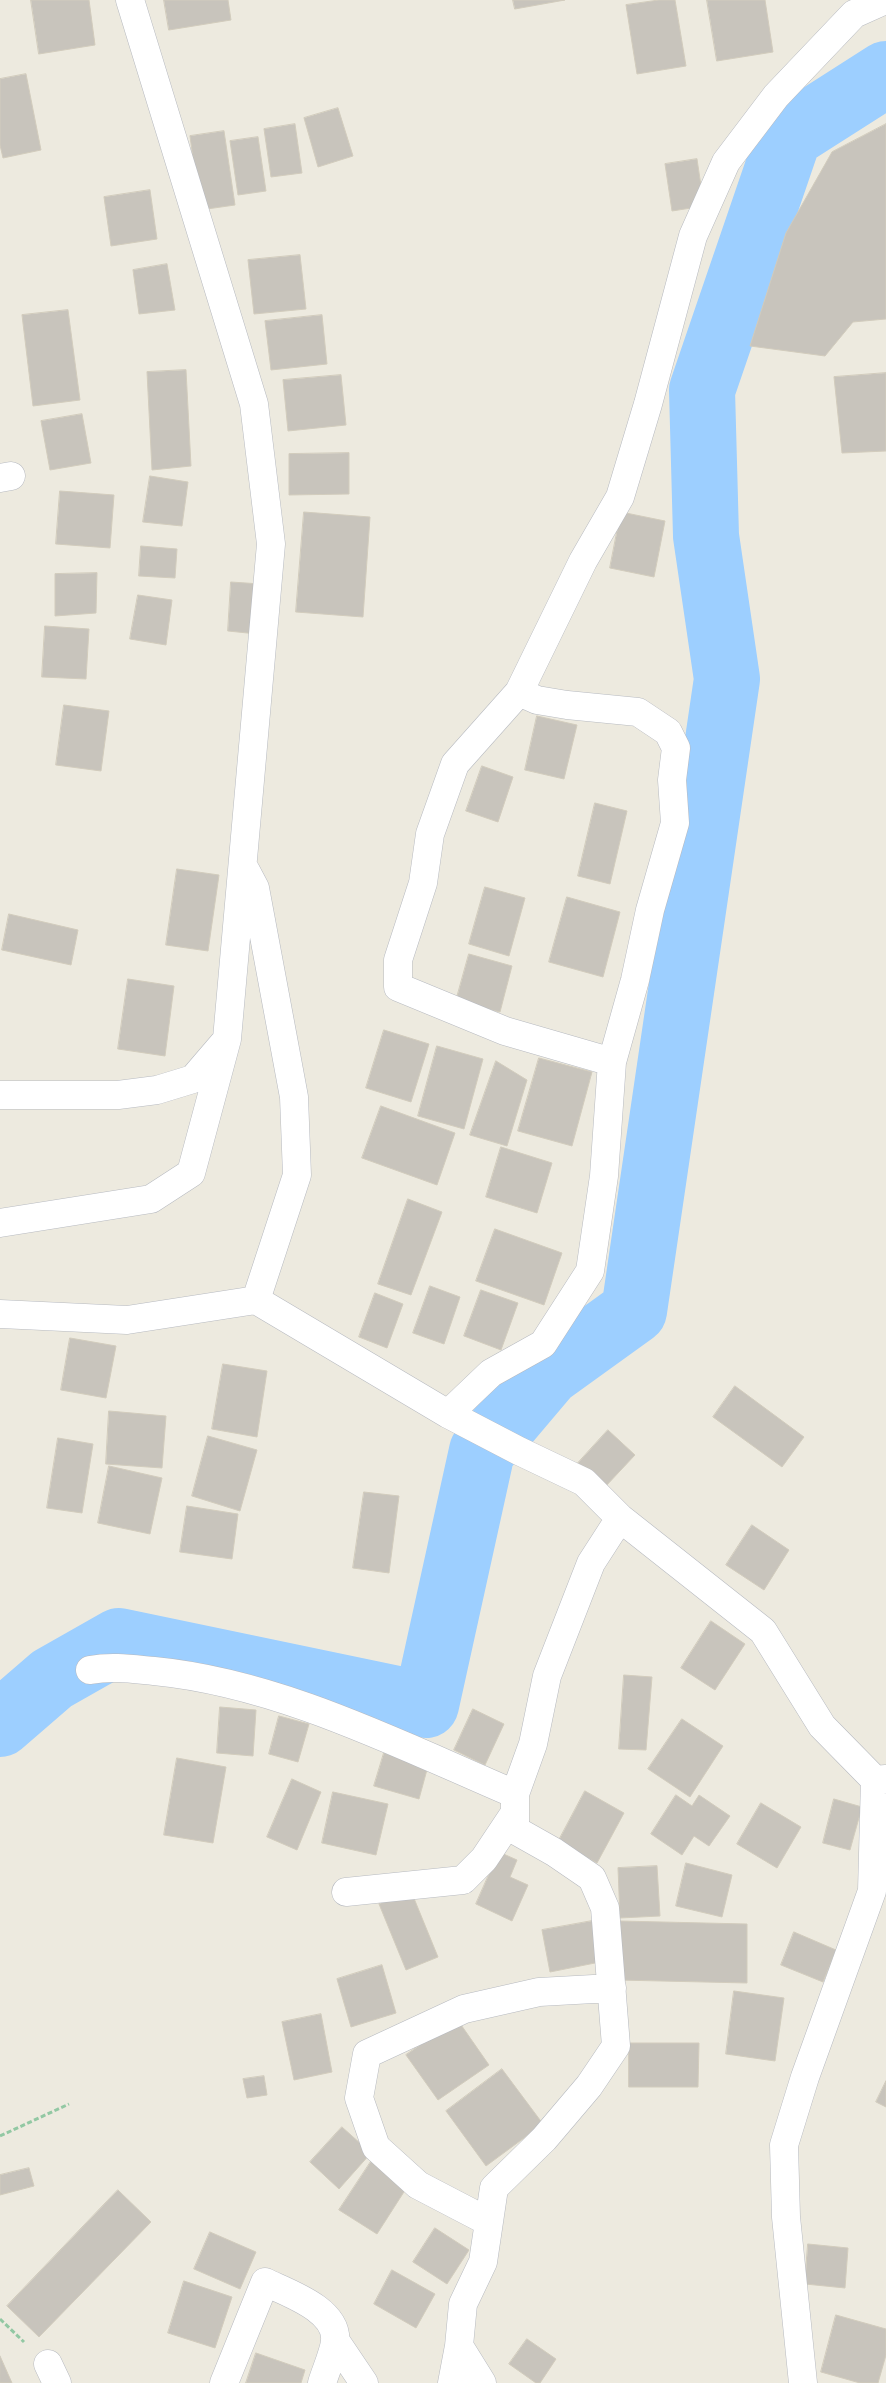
<!DOCTYPE html>
<style>
body{margin:0}
canvas{display:block;background:#edeadf}
</style>
<canvas width="886" height="2383"></canvas>
<script>
const context = document.querySelector('canvas').getContext('2d');
context.lineJoin = 'round';
function strokePath(path, color, width, dash) {
  context.strokeStyle = color;
  context.lineWidth = width;
  context.lineCap = dash ? 'butt' : 'round';
  context.setLineDash(dash || []);
  context.stroke(path);
}
function paint(path, color) {
  context.fillStyle = color;
  context.fill(path, 'evenodd');
}
const river = new Path2D(`
 M0,1724L52,1679L119,1641L426,1705L482,1451L548,1373L634,1311L727,679L706,536L702,390L789,136L886,74`);
const building = new Path2D(`
 M31,0H89L95,45L39,54Z
 M164,0H228L231,20L169,30Z
 M513,0H565L515,9Z
 M659,0H675L686,66L637,74L626,5Z
 M707,0H765L773,52L717,61Z
 M26,74L41,150L3,158L0,145V79Z
 M338,108L353,156L318,167L304,118Z
 M295,124L302,173L271,177L264,129Z
 M886,124V319L853,322L825,356L750,346L786,233L832,152Z
 M224,131L235,205L200,210L190,136Z
 M258,137L266,191L238,195L230,141Z
 M697,159L704,206L672,211L665,164Z
 M150,190L157,239L111,246L104,197Z
 M300,255L306,309L254,314L248,260Z
 M167,264L175,310L139,314L133,270Z
 M68,310L80,400L33,406L22,315Z
 M322,315L327,364L271,370L265,321Z
 M186,370L191,466L152,470L147,372Z
 M886,373V451L842,453L834,377Z
 M341,375L346,425L288,431L283,380Z
 M82,414L91,463L50,470L41,421Z
 M349,453V494L289,495V454Z
 M150,476L188,482L182,526L143,522Z
 M60,491L114,495L110,548L56,544Z
 M304,512L370,517L363,617L296,612Z
 M621,512L665,521L654,577L610,568Z
 M141,546L177,549L175,578L139,576Z
 M97,573L96,613L55,616V574Z
 M231,582L261,584L257,634L228,631Z
 M138,595L172,600L166,645L130,639Z
 M45,626L89,629L86,679L42,677Z
 M64,705L109,711L101,771L56,765Z
 M537,716L577,725L564,779L525,770Z
 M482,766L513,777L498,822L466,811Z
 M595,803L627,811L610,884L578,876Z
 M177,869L219,875L208,951L166,945Z
 M485,887L525,898L509,956L469,944Z
 M567,897L620,912L603,977L549,962Z
 M9,914L78,930L71,965L2,950Z
 M469,954L512,966L500,1012L456,1001Z
 M128,979L174,986L165,1056L118,1049Z
 M384,1030L429,1044L411,1102L366,1088Z
 M437,1046L483,1059L464,1129L418,1116Z
 M539,1058L592,1072L572,1146L518,1131Z
 M496,1061L527,1080L507,1146L470,1135Z
 M381,1106L455,1133L437,1185L362,1158Z
 M501,1147L552,1163L537,1213L486,1197Z
 M408,1199L442,1212L411,1295L378,1284Z
 M495,1229L562,1253L544,1305L476,1281Z
 M430,1286L460,1297L444,1344L413,1333Z
 M481,1290L518,1303L501,1350L464,1336Z
 M375,1293L403,1304L387,1348L359,1337Z
 M70,1338L116,1346L106,1398L61,1390Z
 M223,1364L267,1371L257,1437L212,1429Z
 M735,1386L804,1437L782,1467L713,1417Z
 M109,1411L166,1416L162,1468L106,1464Z
 M608,1430L635,1455L605,1487L578,1463Z
 M208,1436L257,1450L240,1511L192,1496Z
 M58,1438L93,1444L82,1513L47,1508Z
 M109,1466L162,1478L150,1534L98,1523Z
 M364,1492L399,1496L389,1573L353,1568Z
 M187,1506L238,1514L232,1559L180,1552Z
 M752,1525L789,1550L764,1590L726,1565Z
 M711,1621L745,1644L715,1690L681,1668Z
 M624,1675L652,1677L646,1750L619,1749Z
 M220,1707L256,1710L253,1756L217,1753Z
 M473,1709L504,1724L485,1765L454,1750Z
 M279,1716L309,1724L298,1762L269,1754Z
 M682,1719L723,1746L690,1797L648,1769Z
 M384,1753L428,1766L419,1799L374,1786Z
 M177,1758L226,1767L213,1843L164,1835Z
 M292,1779L321,1792L297,1850L267,1837Z
 M585,1791L624,1813L597,1863L558,1842Z
 M333,1792L388,1804L376,1855L322,1843Z
 M676,1795L692,1806L699,1795L730,1816L709,1846L694,1836L682,1855L651,1834Z
 M834,1799L862,1807L850,1850L823,1843Z
 M761,1803L801,1827L777,1868L737,1844Z
 M499,1852L517,1860L510,1877L528,1885L512,1921L476,1904Z
 M686,1863L732,1875L722,1917L676,1906Z
 M657,1866L660,1916L620,1918L618,1868Z
 M411,1891L438,1957L406,1970L379,1904Z
 M592,1921L600,1962L550,1972L542,1930Z
 M620,1921L747,1924V1983L618,1980Z
 M794,1932L836,1950L823,1982L781,1965Z
 M382,1965L396,2013L351,2027L337,1979Z
 M734,1991L784,1998L775,2061L726,2054Z
 M321,2014L332,2072L294,2080L282,2022Z
 M457,2019L489,2065L438,2100L406,2055Z
 M629,2043H699L698,2087H629Z
 M502,2069L543,2124L486,2166L446,2111Z
 M264,2076L267,2095L247,2098L243,2079Z
 M886,2081V2107L876,2102Z
 M342,2127L371,2153L339,2189L310,2162Z
 M372,2160L409,2184L377,2234L339,2210Z
 M29,2168L34,2186L0,2195V2175Z
 M118,2190L151,2222L39,2337L7,2306Z
 M435,2228L469,2250L447,2284L413,2262Z
 M210,2232L256,2252L240,2289L194,2269Z
 M808,2244L848,2248L845,2288L805,2284Z
 M392,2270L435,2294L416,2328L374,2304Z
 M184,2281L232,2297L215,2348L168,2333Z
 M836,2315L886,2329V2355L878,2383H860L821,2372Z
 M527,2339L556,2359L540,2383H536L509,2364Z
 M256,2353L305,2370L301,2383H246Z
 M0,2356L12,2383H0Z`);
const path = new Path2D(`
 M0,2136L69,2104
 M0,2319L24,2342`);
const street = new Path2D(`
 M0,478L11,476
 M246,871L255,888L294,1097L297,1175L256,1300
 M612,1062L505,1031L398,987V960L423,883L430,834L455,764L519,692L583,561L620,497L648,404L693,236L726,162L776,96L854,14L885,0
 M0,1095H118L157,1090L193,1079L223,1044
 M0,1223L151,1199L191,1173L227,1039L271,544L254,404L130,0
 M0,1314L127,1320L256,1300L448,1414L519,1451L584,1482L620,1518L763,1631L822,1726L875,1780L886,1779
 M448,1414L491,1373L543,1344L590,1271L604,1176L612,1062L635,980L650,910L675,823L672,780L676,748L668,732L638,712L567,705L537,700L519,692
 M90,1670C112,1666 132,1669 154,1671C279,1683 400,1745 515,1794
 M346,1892L463,1880L484,1859L514,1814
 M489,2222L418,2185L376,2147L359,2098L367,2054L464,2009L539,1992L612,1988
 M335,2340L364,2383
 M48,2364L57,2383
 M224,2383L265,2282C288,2293 339,2310 335,2342C333,2355 326,2370 322,2383
 M452,2383L459,2346
 M482,2383L459,2346L463,2304L483,2262L494,2188L544,2139L589,2086L616,2046L605,1908L592,1878L554,1852L515,1830V1794L533,1744L547,1676L591,1563L620,1518
 M803,2383L786,2217L784,2145L805,2077L872,1891L875,1780`);
strokePath(river, '#9dcfff', 66);
paint(building, '#c8c4bc');
strokePath(building, '#d2ccbd', 1);
strokePath(street, '#b7bac0', 29);
strokePath(path, '#92c8a3', 3, [5, 2.5]);
strokePath(street, '#fff', 28);
</script>
